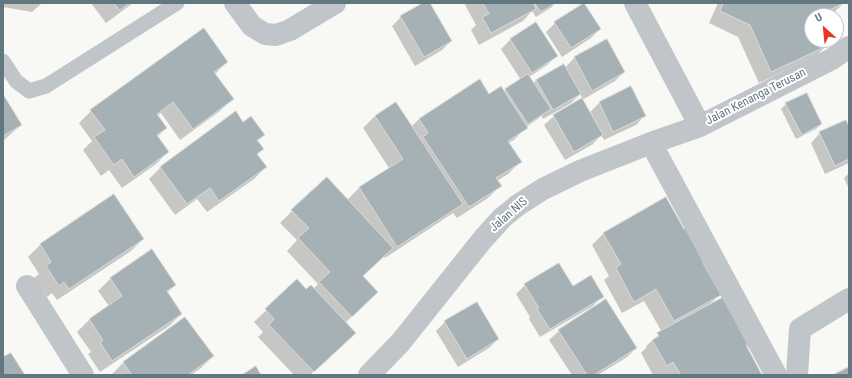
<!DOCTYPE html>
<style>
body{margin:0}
#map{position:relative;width:852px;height:378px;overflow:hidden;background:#f8f8f5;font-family:"Roboto Condensed",sans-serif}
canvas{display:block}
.frame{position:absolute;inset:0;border:4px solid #627881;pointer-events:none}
.north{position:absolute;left:804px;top:8px;width:40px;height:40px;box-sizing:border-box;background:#fff;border:1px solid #c0c9cd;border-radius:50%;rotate:333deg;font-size:11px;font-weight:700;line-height:16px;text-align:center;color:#627881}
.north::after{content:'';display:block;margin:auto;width:14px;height:18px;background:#e83725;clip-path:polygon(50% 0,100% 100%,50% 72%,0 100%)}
</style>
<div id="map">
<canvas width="852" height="378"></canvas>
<div class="frame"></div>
<div class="north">U</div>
</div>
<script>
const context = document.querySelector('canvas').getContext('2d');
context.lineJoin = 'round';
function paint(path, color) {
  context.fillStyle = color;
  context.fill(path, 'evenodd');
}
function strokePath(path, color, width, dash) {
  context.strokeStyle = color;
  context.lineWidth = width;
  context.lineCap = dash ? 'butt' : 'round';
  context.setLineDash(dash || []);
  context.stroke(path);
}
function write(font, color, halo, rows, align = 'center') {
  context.font = font + ' "Roboto Condensed",sans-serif';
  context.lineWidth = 4;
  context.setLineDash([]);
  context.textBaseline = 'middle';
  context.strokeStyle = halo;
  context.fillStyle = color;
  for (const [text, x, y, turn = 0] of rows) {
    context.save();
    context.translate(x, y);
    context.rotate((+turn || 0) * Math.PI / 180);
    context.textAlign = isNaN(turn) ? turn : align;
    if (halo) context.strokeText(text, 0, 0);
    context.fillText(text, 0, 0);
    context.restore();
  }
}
const shadow = new Path2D(`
 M3,3H42L32,12L3,7Z
 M91,3H133L106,23Z
 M425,3H429L451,41L442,50L415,66L392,26L401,17Z
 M464,3H555L552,7L536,17L532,11L523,21L479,45L471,30L476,25Z
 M718,3H844L832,14L829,16H812V40H826L828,44L816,56L759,83L738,37L709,23Z
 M536,23L557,55L547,65L529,77L533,84L536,80L563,65L565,68L574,58L607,40L624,72L615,81L582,100L589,113L599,103L631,87L645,115L636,125L604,140L601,135L593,144L565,160L544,125L554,116L583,99L580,94L571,103L543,119L542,116L526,127L514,140L508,143L520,162L508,174L497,181L500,186L488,198L457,218L453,213L385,258L384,256L362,276L365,304L345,323L342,345L310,375H294L258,337L263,332L254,322L297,281L306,290L313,289L318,284L287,251L297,240L280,223L292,211L347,200L359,188L389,168L363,128L375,116L395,104L411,127L419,119L479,80L488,95L503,92L521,80L501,49L510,40Z
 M555,23L600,29L591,38L562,57L546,32Z
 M227,62L215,74L232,99L220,111L180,140L161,113L157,116L166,128L157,137L168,152L156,164L122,188L109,170L101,176L83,150L92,141L79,123L91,111Z
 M3,96L21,125L3,141Z
 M786,104L821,124L816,129L796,139L781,109Z
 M243,123L264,135L257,142V154L266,167L254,179L207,212L197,199L175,215L149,179L161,167Z
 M849,129V163L825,174L811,143L820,133Z
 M849,173V189L844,178Z
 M114,195L143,239L131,251L57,300L52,293L47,297L34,278L39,274L28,257L40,245Z
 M683,230L708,259L702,264L719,295L707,307L755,340L747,348L761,375H662L661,374L653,375L641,353L647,347L646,346L662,332L644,301L622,313L604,280L609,276L592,245L604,233Z
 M151,251L175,285L167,293L181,314L169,326L100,372L88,354L91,352L77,332L89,320L109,306L98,291L110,279Z
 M525,285L573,288L602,296L593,306L540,337L529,319L530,317L516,294Z
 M185,318L213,356L201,368L191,375H111L123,363Z
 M445,322L498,339L489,348L458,367L436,331Z
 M559,331L636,348L627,357L598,375H572L549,340Z`);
const building = new Path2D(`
 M114,3H130L120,10Z
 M423,3H430L452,41L424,57L400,16Z
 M483,3H533L536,9L491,33L482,17L489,14Z
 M535,3H556L541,12Z
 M584,3L601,29L571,48L554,22Z
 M724,3H844L817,16H812V40H827L829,45L771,72L750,25L720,11Z
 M536,22L558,56L532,73L510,39Z
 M204,28L228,62L214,72L234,99L193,129L173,102L157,114L167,128L157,135L169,152L134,177L122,159L114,165L94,137L105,130L90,110Z
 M607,39L625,72L592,91L574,57Z
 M564,64L581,94L553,110L536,80Z
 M528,74L551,109L528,124L505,89Z
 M480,79L489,94L501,86L528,128L508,141L522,162L496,178L502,186L469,207L423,137L428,133L419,119Z
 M631,86L646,116L613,132L599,102Z
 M807,93L822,124L802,135L785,103Z
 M3,94L22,125L3,136Z
 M582,98L603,135L574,152L553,115Z
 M396,102L463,204L397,247L359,187L403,159L375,116Z
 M236,111L243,122L251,116L265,135L257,140L264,149L257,154L267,167L219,201L210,188L187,204L160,167Z
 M846,120L849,126V159L835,166L819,132Z
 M327,177L393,248L363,276L378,292L352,317L319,282L330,272L298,238L309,228L291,210Z
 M114,194L144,239L69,289L64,282L59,286L46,266L51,262L40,244Z
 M666,197L684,229L690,226L709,259L703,263L721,295L674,321L656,289L634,302L616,268L621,264L603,233Z
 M152,249L176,285L167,291L182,314L112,361L100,342L103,340L89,319L122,296L110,278Z
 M559,263L573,286L591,275L604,297L550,329L537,309L539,308L524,284Z
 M297,279L306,289L311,285L356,333L314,372L269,325L274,319L265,309Z
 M731,293L756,340L746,345L762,375H681L673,362L667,366L652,340L659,336L657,333Z
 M606,299L637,348L594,375H587L558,330Z
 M477,302L499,339L467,359L444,321Z
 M185,317L214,356L188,375H131V374L123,362Z
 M11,353L25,375H3V357Z
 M256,366L261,375H242Z
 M849,367V375H836L835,374Z`);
const service = new Path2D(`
 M3,61L16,81L29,91L46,86L177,3`);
const minor = new Path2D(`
 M235,3L252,26L265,34L276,35L290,30L335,3
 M635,3L700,126
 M651,143L776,375
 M27,286L83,375
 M369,375L400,343L483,239L502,218L518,205L543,189L580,171L651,143L700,126L832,59L849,47
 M797,375L800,329L849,299`);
const streetNames = [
 ["Jalan Kenanga Terusan",756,97,-27],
 ["Jalan NIS",509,215,-41]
];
paint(shadow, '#0003');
paint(building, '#a5b1b5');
strokePath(building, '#dad9d8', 1);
strokePath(service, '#bfc5c8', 15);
strokePath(minor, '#bfc5c8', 22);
write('12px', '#627881', '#fff', streetNames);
</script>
